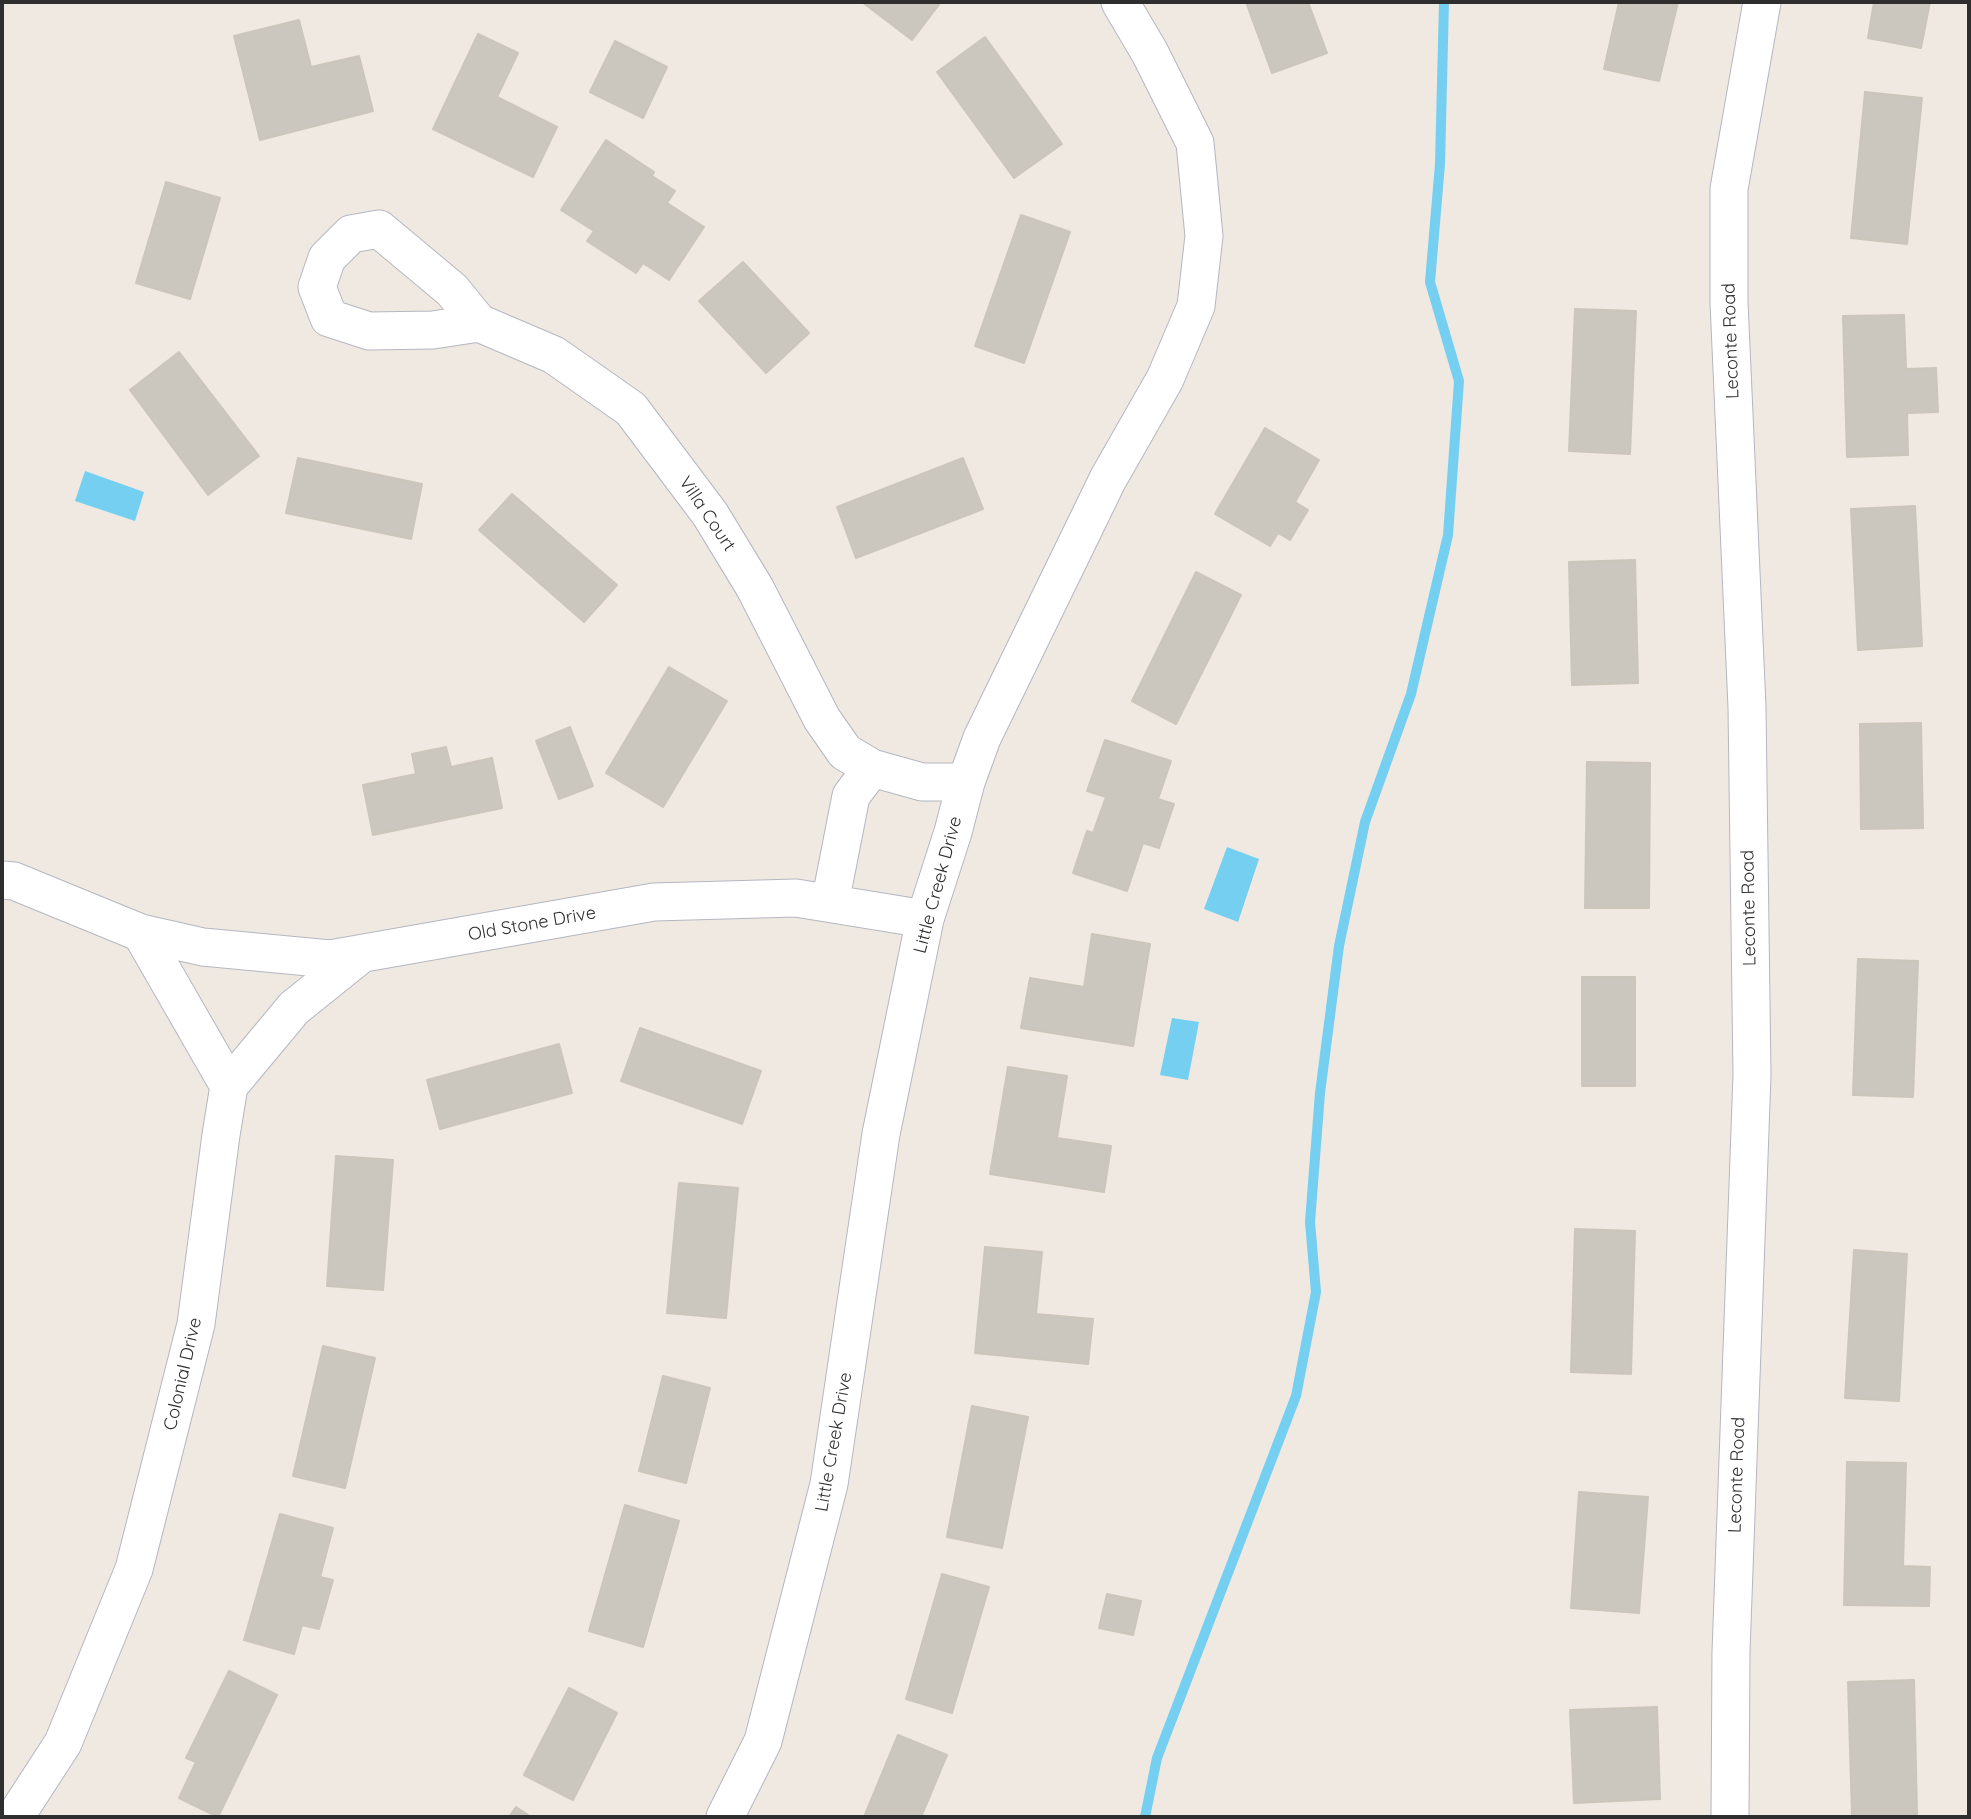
<!DOCTYPE html>
<style>
body{margin:0}
#map{position:relative;width:1971px;height:1819px;overflow:hidden;background:#efe9e1;font-family:Quicksand,sans-serif}
canvas{display:block}
.frame{position:absolute;inset:0;border:4px solid #2e2e2e;pointer-events:none}
</style>
<div id="map">
<canvas width="1971" height="1819"></canvas>
<div class="frame"></div>
</div>
<script>
const context = document.querySelector('canvas').getContext('2d');
context.lineJoin = 'round';
function paint(path, color) {
  context.fillStyle = color;
  context.fill(path, 'evenodd');
}
function strokePath(path, color, width, dash) {
  context.strokeStyle = color;
  context.lineWidth = width;
  context.lineCap = dash ? 'butt' : 'round';
  context.setLineDash(dash || []);
  context.stroke(path);
}
function write(font, color, halo, rows, align = 'center') {
  context.font = font + ' Quicksand,sans-serif';
  context.lineWidth = 7;
  context.setLineDash([]);
  context.textBaseline = 'middle';
  context.strokeStyle = halo;
  context.fillStyle = color;
  for (const [text, x, y, turn = 0] of rows) {
    context.save();
    context.translate(x, y);
    context.rotate((+turn || 0) * Math.PI / 180);
    context.textAlign = isNaN(turn) ? turn : align;
    if (halo) context.strokeText(text, 0, 0);
    context.fillText(text, 0, 0);
    context.restore();
  }
}
const water = new Path2D(`
 M85,471L144,492L135,521L75,501Z
 M1227,847L1259,859L1238,922L1204,909Z
 M1172,1018L1199,1022L1188,1080L1160,1075Z`);
const stream = new Path2D(`
 M1145,1817L1157,1758L1296,1396L1316,1292L1310,1222L1320,1093L1339,946L1365,822L1411,694L1448,535L1459,381L1430,282L1440,164L1444,2`);
const building = new Path2D(`
 M862,2H941L912,40Z
 M1246,2H1308L1327,53L1272,73Z
 M1619,2H1678L1659,81L1604,69Z
 M1874,2H1930L1921,48L1868,38Z
 M299,20L311,67L359,56L373,111L260,140L234,36Z
 M478,34L518,53L497,97L557,127L533,177L433,129Z
 M985,37L1062,144L1014,178L937,72Z
 M615,41L667,67L643,118L590,92Z
 M1865,92L1922,98L1907,244L1851,238Z
 M606,140L654,172L652,176L675,191L667,203L704,227L669,280L643,263L636,273L587,241L594,231L561,210Z
 M166,182L220,198L190,299L136,283Z
 M1021,215L1070,232L1024,363L975,346Z
 M743,262L809,333L766,373L699,301Z
 M1575,309L1636,311L1630,454L1569,451Z
 M1904,315L1906,369L1936,368L1938,412L1907,413L1908,455L1847,457L1843,316Z
 M179,352L259,456L208,495L130,390Z
 M1265,428L1319,460L1295,502L1308,510L1290,540L1278,533L1270,546L1215,514Z
 M298,458L422,484L411,539L286,513Z
 M963,458L983,509L856,558L837,507Z
 M512,494L617,585L584,622L479,530Z
 M1915,506L1922,646L1858,650L1851,509Z
 M1635,560L1638,683L1572,685L1569,562Z
 M1196,572L1241,595L1176,724L1132,701Z
 M669,667L727,701L663,807L606,773Z
 M1921,723L1923,828L1861,829L1860,724Z
 M570,727L593,786L559,799L536,741Z
 M1105,740L1171,761L1158,799L1174,804L1159,848L1143,843L1127,891L1073,873L1087,831L1093,833L1106,797L1087,791Z
 M446,747L451,767L492,758L502,808L373,835L363,785L416,774L412,754Z
 M1587,762L1650,763L1649,908H1585Z
 M1092,934L1150,944L1133,1046L1021,1028L1030,978L1084,987Z
 M1858,959L1918,961L1913,1097L1853,1095Z
 M1582,977H1635V1086H1582Z
 M640,1028L761,1071L742,1124L621,1081Z
 M559,1044L572,1093L440,1129L427,1080Z
 M1008,1067L1067,1076L1057,1138L1111,1146L1104,1192L990,1174Z
 M336,1156L393,1160L383,1290L327,1286Z
 M679,1183L738,1188L726,1318L667,1313Z
 M1575,1229L1635,1231L1631,1374L1571,1372Z
 M985,1247L1042,1252L1036,1314L1093,1319L1088,1364L975,1353Z
 M1854,1250L1907,1254L1899,1401L1845,1398Z
 M323,1346L375,1358L345,1488L293,1476Z
 M663,1376L710,1388L686,1483L639,1471Z
 M972,1406L1028,1417L1002,1548L947,1537Z
 M1847,1462L1906,1463L1903,1566L1930,1567L1929,1606L1844,1605Z
 M1579,1492L1648,1497L1639,1613L1571,1608Z
 M625,1505L679,1521L643,1647L589,1631Z
 M280,1514L333,1528L320,1577L333,1580L319,1629L302,1625L294,1654L244,1640Z
 M942,1574L989,1587L952,1713L906,1699Z
 M1107,1594L1141,1601L1133,1635L1099,1628Z
 M229,1671L277,1695L218,1817L179,1798L196,1762L186,1758Z
 M1914,1680L1917,1815L1852,1816L1848,1682Z
 M569,1688L617,1713L573,1800L524,1775Z
 M1657,1707L1660,1799L1574,1803L1570,1710Z
 M898,1735L947,1755L921,1817H864Z
 M516,1807L531,1817H509Z`);
const minor = new Path2D(`
 M379,229L452,290L479,323L433,330L369,331L329,318L317,287L327,258L351,234Z
 M479,323L554,355L631,409L710,514L755,588L822,719L845,752L872,768L922,782H966
 M2,880L14,881L141,933L203,947L330,959L654,902L796,898L925,919
 M830,903L851,796L872,768
 M141,933L229,1086
 M15,1817L63,1743L134,1569L196,1324L221,1135L229,1086L294,1008L360,955
 M725,1817L763,1741L829,1484L881,1134L925,919L953,832L966,782L982,738L1108,479L1165,379L1196,306L1204,236L1195,143L1150,53L1120,2
 M1730,1817L1731,1652L1752,1075L1747,707L1729,302V189L1762,2`);
const streetNames = [
 ["Leconte Road",1731,341,-92],
 ["Villa Court",707,514,56],
 ["Little Creek Drive",938,885,-75],
 ["Leconte Road",1749,908,-91],
 ["Old Stone Drive",532,924,-10],
 ["Colonial Drive",183,1374,-77],
 ["Little Creek Drive",834,1442,-80],
 ["Leconte Road",1737,1475,-88]
];
paint(water, '#75cff0');
strokePath(stream, '#75cff0', 10);
paint(building, '#cbc7bf');
strokePath(building, '#cbc5ba', 2);
strokePath(minor, '#b4b7c1', 39);
strokePath(minor, '#fff', 37);
write('18px', '#2e2e2e', '#fff', streetNames);
</script>
